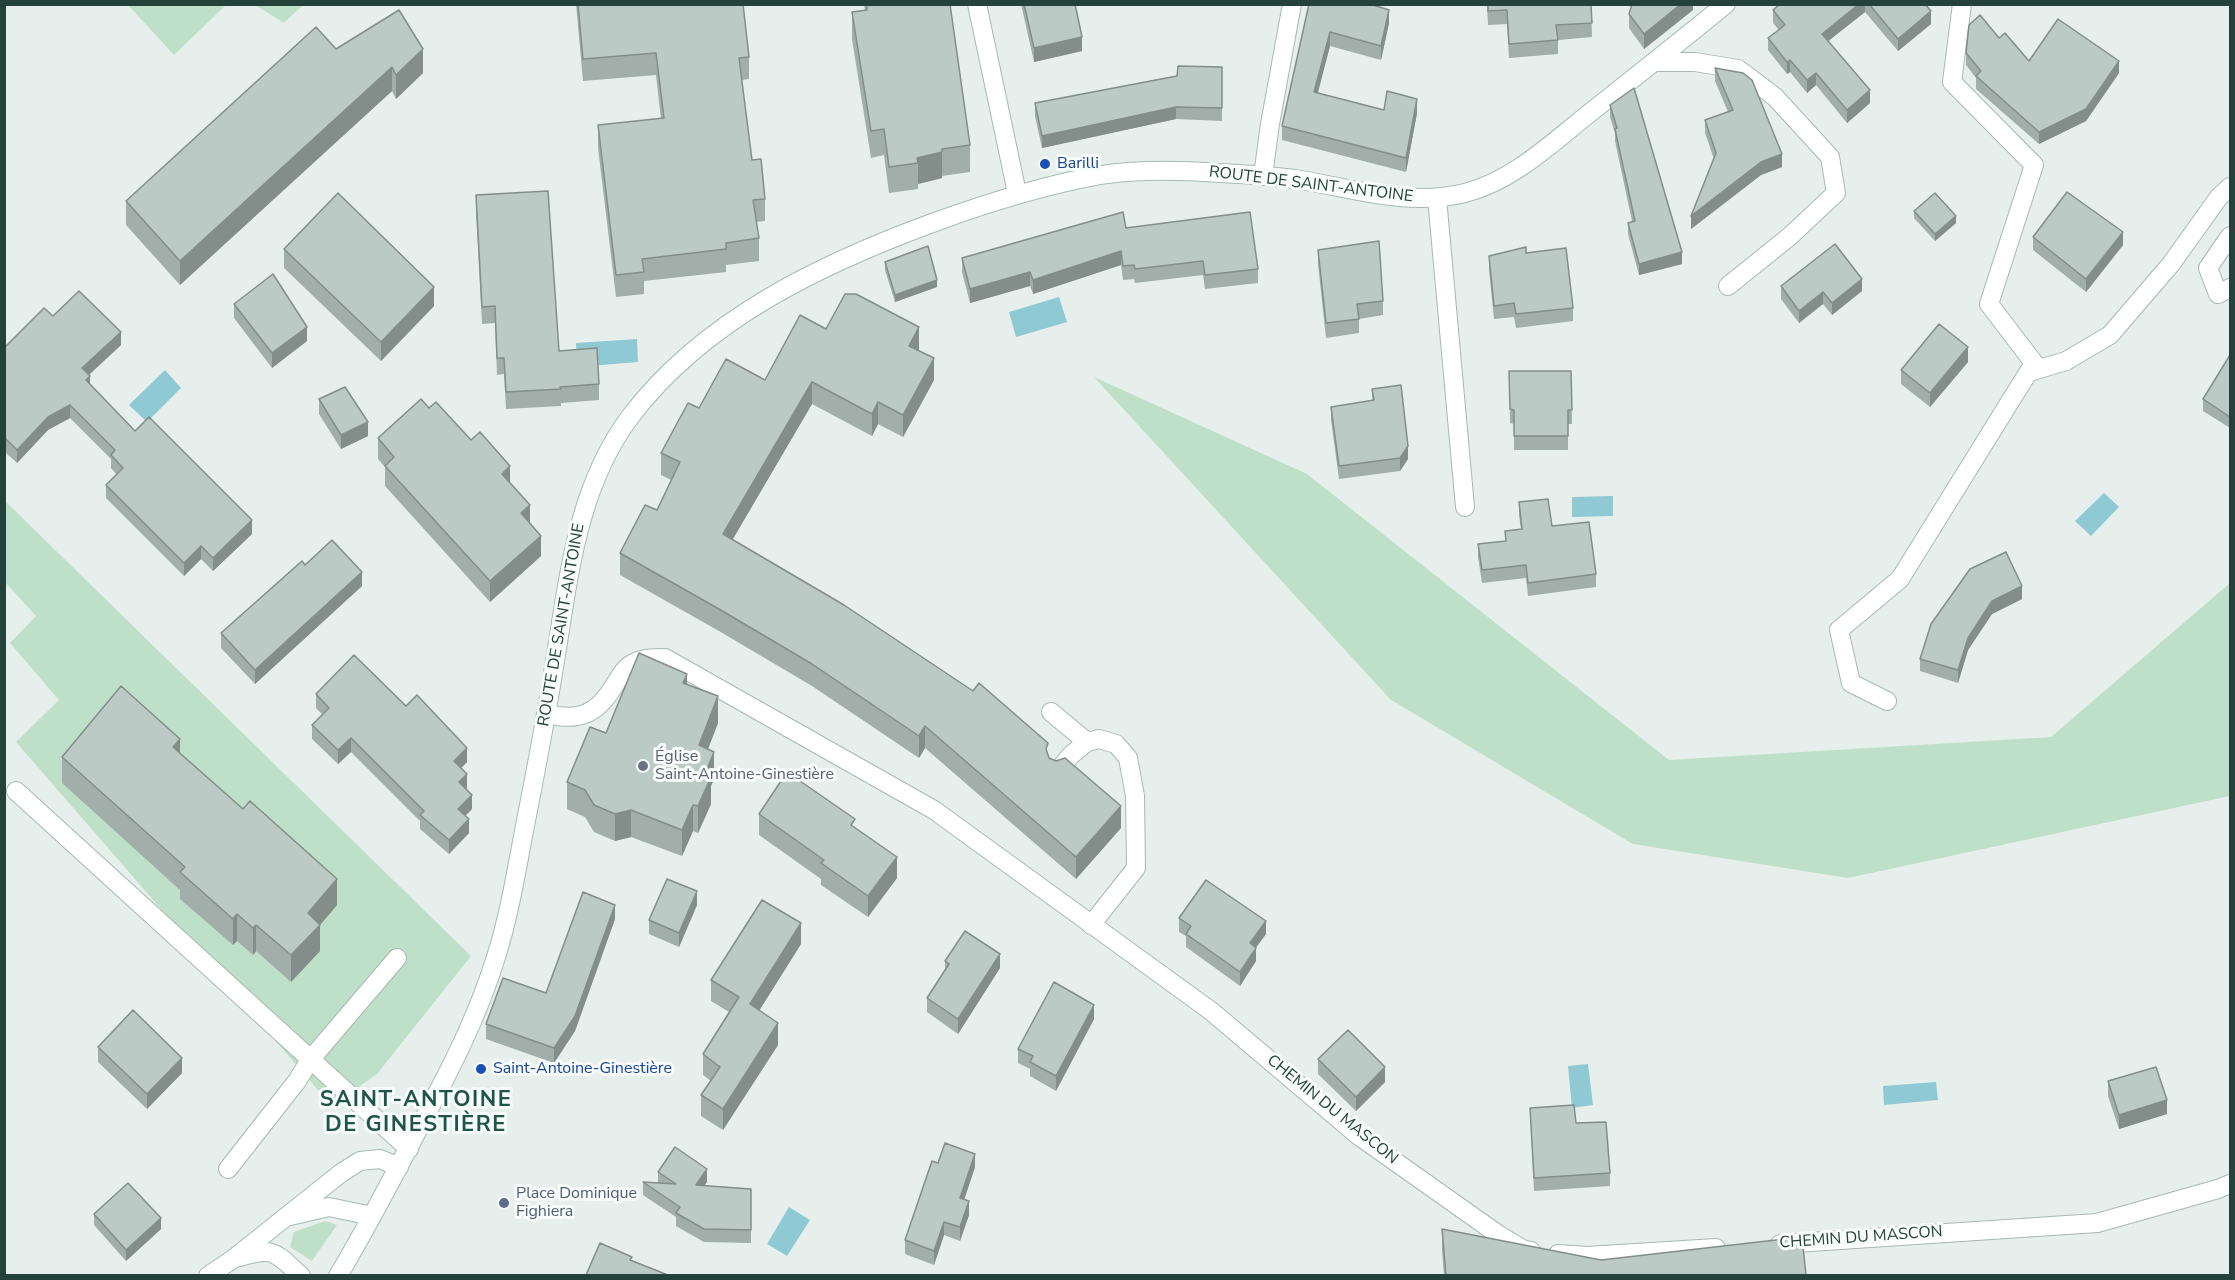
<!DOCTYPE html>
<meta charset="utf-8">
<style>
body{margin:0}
#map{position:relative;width:2235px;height:1280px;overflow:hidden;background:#e6efeb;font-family:"Nunito Sans",sans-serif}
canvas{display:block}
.frame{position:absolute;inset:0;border:6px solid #24423a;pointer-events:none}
</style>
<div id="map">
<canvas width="2235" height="1280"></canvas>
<div class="frame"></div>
</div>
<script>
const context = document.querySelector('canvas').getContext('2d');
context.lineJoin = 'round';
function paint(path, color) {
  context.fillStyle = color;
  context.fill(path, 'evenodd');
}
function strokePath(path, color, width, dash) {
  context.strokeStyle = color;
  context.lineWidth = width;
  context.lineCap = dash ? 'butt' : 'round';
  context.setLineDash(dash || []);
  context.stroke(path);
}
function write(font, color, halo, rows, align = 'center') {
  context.font = font + ' "Nunito Sans",sans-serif';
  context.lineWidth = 6;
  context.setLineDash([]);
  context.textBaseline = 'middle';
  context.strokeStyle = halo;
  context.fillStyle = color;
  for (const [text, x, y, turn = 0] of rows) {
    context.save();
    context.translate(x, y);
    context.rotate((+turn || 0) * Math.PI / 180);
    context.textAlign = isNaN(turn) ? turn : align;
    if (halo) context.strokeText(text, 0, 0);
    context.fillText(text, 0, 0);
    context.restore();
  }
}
const green = new Path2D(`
 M128,5H226L174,55Z
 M255,5L303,4V5L284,23Z
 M1094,377L1307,474L1669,760L2051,737L2230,583V796L1848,878L1633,844L1391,700Z
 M6,502L471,956L377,1074L332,1106L16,742L59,700L10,643L36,616L5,582Z
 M325,1221L337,1225L312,1261L290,1247L294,1232Z`);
const water = new Path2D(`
 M1059,297L1067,322L1016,337L1009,312Z
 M637,339L638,362L577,367L576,343Z
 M165,370L181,388L147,422L129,405Z
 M2104,493L2119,507L2091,536L2075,521Z
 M1613,496V516L1572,517V497Z
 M1588,1064L1593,1105L1572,1108L1568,1066Z
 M1936,1082L1938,1100L1884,1105L1883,1086Z
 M789,1207L810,1220L787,1256L767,1244Z`);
const lane = new Path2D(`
 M1263,176L1270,124L1292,4
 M1051,712L1087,742
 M1057,772L1071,755L1087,742L1099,739L1116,744L1128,758L1135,796L1136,868L1091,925
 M16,791L409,1149
 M228,1169L297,1081L310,1060L397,958`);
const street = new Path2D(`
 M977,4L1017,193
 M1654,62H1695L1738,69L1775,97L1830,157L1836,193L1789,237L1728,286
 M1437,198L1465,507
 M2230,236L2208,268L2218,294L2230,288
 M2029,372L2066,361L2110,335L2171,264L2219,197L2230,187
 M1887,701L1851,683L1839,630L1900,579L2034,363L1989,304L2034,165L1952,82L1962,4
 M547,714C579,722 597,714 614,686C619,678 624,668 632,664C642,658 654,658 665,658L934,810L1211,1011L1359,1136L1499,1235L1524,1250L1531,1251
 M1780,1244L2097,1223L2218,1189L2230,1184
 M1558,1254L1587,1256L1716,1248`);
const secondary = new Path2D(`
 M290,1216L329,1207L372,1216
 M240,1257C274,1246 276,1253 301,1276
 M208,1276L233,1259L341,1173L360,1161L380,1159L399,1167
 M338,1276C368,1226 394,1175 421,1124C450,1070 478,1016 496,957C509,916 516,873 524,831C535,775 546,718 555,661C569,576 577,488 630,417C704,319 823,263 935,222C990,202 1044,185 1101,175C1140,169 1180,170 1219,173C1244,174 1270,176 1295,179C1351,188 1408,207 1465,193C1513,181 1553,142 1591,112C1636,76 1681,41 1726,4`);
const wall = new Path2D(`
 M576,4H743L749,57V79L742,80L752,160L765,199V221L756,222L759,238V261L726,265V272L644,281V294L616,297L598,148V125L661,119L656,75L583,81Z
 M864,4H950L970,145V172L942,176V178L918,184V189L889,193L884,155L871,158L852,39V12L865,11Z
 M1021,4H1075L1082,51L1034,62Z
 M1309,4L1389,23L1381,60L1330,46L1318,93L1384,110L1417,113L1406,172L1282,140V126Z
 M1477,4H1591L1592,37L1558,40V54L1509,58L1507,24L1488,25L1487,5L1477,6Z
 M1693,4V10L1644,49L1629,28V14Z
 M1780,4H1925L1931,24L1898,51L1865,12L1828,41L1870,103L1847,123L1816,85L1807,93L1790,72L1787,74L1768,50V38L1779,30L1773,23V10Z
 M1999,38L2029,61L2119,73L2086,121L2039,144L1976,89V78L1966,65V53Z
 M336,49L423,73L396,99L392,91L180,285L126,225V201Z
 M1222,67V121L1176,119L1042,148L1035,116V103Z
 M1715,68L1782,167L1761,175L1691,229L1714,159L1705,133V120L1728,112L1715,81Z
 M1610,105L1682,264L1639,275L1628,234V223L1632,221L1615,141V133L1610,117Z
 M476,195L559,351L599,384V400L561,403V406L506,409L504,374L497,375L495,323L482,324L476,212Z
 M1914,211L1956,223L1935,241L1914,218Z
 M1126,228L1258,269V283L1205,289L1203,275L1135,283L1134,279L1123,280L1121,265L1033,294L1030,286L970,303L962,272V258Z
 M2033,237L2123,245L2086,292L2033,250Z
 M284,249L434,306L381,361L284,268Z
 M1318,250L1383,301V315L1359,319V333L1326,338L1318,264Z
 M1526,253L1573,308V321L1516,328L1514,317L1494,319L1489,270V256Z
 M885,262L937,287L895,302L885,270Z
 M1781,286L1862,291L1832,315L1823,304L1799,323L1781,299Z
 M234,304L307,341L272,368L234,318Z
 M53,316L121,345L89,375L90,384L135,431L252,534L213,571L201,559L184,576L106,498V485L117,475L111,468V459L70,418L48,430L17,463L4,451V348Z
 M826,329L919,349L918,350L934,380L903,437L878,424L872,436L812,404L732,540L1048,755L1049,758L1121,828L1076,879L925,748L919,758L812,686L719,631L620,575V553L657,510L671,480L661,475V453L699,408L765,380Z
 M2230,355V428L2203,411V399Z
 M1968,362L1930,407L1901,384V370Z
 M1509,371H1571L1572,424H1568V450H1514V424L1510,423Z
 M1372,389L1408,459L1400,471L1339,479L1331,420V407L1372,400Z
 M319,399L368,436L341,449L319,414Z
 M429,408L510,483L530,524L541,556L490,602L385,486V467L378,459V438Z
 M1519,502L1552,526L1596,574V587L1528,596L1526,578L1482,583L1478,557V544L1505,541V531L1521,529L1519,515Z
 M305,565L362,586L255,684L221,648V633Z
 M2022,599L1992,614L1968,650L1958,683L1920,671V659L1931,624Z
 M687,684L718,723L708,749L714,779L711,786V804L698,833L693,831L682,856L631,837L615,841L594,832L585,817L567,809V782L606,733Z
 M316,694L406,706L467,762L461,768L472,809L465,816L469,833L449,854L420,829V821L351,752L338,764L312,739V725L322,714L316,708Z
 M180,753L337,905L320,925V951L291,982L256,951L253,955L237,941L233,945L180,899V890L62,783V757Z
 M759,814L855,828L897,878L868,917L821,885V879L759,835Z
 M697,905L679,947L649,934V920Z
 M1179,918L1266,934L1256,947V961L1240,986L1186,947V936L1179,932Z
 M615,919L575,1031L554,1063L486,1039V1024L546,993Z
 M801,944L759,1011L778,1045L723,1130L701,1116V1095L711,1081L703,1075V1054L729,1012L711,1001V980Z
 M945,961L1000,968L958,1034L927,1012V998L945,969Z
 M1094,1019L1056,1091L1030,1076V1069L1018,1063V1049Z
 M98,1047L182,1073L147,1109L98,1062Z
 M1318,1059L1385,1082L1356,1111L1318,1074Z
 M2108,1081L2167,1114L2119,1129L2108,1096Z
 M1530,1108L1576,1123L1610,1173V1186L1534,1191Z
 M938,1163L975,1167L964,1200L969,1215L960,1241L944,1235L934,1265L905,1254V1240Z
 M658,1172L707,1182L704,1186L751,1189V1243L704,1242L676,1226V1217L643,1195V1182L658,1183Z
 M94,1214L161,1229L126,1261L94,1225Z
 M1442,1229L1601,1260L1806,1275H1444L1442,1250Z`);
const shadedWall = new Path2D(`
 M1681,4H1693V10L1644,49V34Z
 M1859,4H1865V12L1822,46V34Z
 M1389,10V23L1381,60V46Z
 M1931,11V24L1898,51V39Z
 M1330,32V46L1314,106V92Z
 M1082,37V51L1034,62V48Z
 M423,49V73L396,99V75Z
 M1790,60V72L1787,74V62Z
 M2119,61V73L2086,121L2039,144V132Z
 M392,67V91L180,285V261Z
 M1816,73V85L1807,93V80Z
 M1870,90V103L1847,123V110Z
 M1417,99V113L1406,172V158Z
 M1176,107V119L1042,148V136Z
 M942,149V178L918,184V163L917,158Z
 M1782,154V167L1761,175L1691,229V216L1761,162Z
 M1956,216V223L1935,241V234Z
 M2123,232V245L2086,292V279Z
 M1121,251V265L1033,294V280Z
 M1682,252V264L1639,275V264Z
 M1030,272V286L970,303V289Z
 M1862,279V291L1832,315V303Z
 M937,280V287L895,302V295Z
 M434,287V306L381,361V342Z
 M1823,292V304L1799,323V311Z
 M307,327V341L272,368V353Z
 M919,327V349L909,368V346Z
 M121,332V345L82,381V368Z
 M1968,347V362L1930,407V393Z
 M934,358V380L903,437V415Z
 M90,376V389L86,380Z
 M812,382V404L723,556V534Z
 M878,402V424L872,436V414Z
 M70,405V418L48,430L17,463V450L48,417Z
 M368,422V436L341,449V435Z
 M1408,446V459L1400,471V458Z
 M510,466V487L502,474Z
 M530,505V526L521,513Z
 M252,520V534L213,571V558Z
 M541,536V556L490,602V581Z
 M201,546V559L184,576V563Z
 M362,572V586L255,684V670Z
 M2022,586V599L1992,614L1968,650L1958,683V670L1968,638L1992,601Z
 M687,674V701L683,683Z
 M718,696V723L699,772V745Z
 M925,726V748L919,758V736Z
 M351,738V752L338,764V750Z
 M180,739V765L173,747Z
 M467,748V762L454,775V761Z
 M714,752V779L711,786V804L698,833V806L705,774Z
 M467,774V788L459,796V782Z
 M472,795V809L458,823V809Z
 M693,805V831L682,856V830Z
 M1121,806V828L1076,879V857Z
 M631,810V837L615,841V814Z
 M469,819V833L449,854V840Z
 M897,857V878L868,917V896Z
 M337,879V905L320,925V951L291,982V955L308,913Z
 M697,891V905L679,947V933Z
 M615,905V919L575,1031L554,1063V1048Z
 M237,914V941L233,945V919Z
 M1266,921V934L1250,956V943Z
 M801,923V944L750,1025V1004Z
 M256,925V951L253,955V928Z
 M1256,948V961L1240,986V972Z
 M1000,954V968L958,1034V1019Z
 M1094,1005V1019L1056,1091V1076Z
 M778,1023V1045L723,1130V1109Z
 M182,1058V1073L147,1109V1094Z
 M1385,1067V1082L1356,1111V1097Z
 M2167,1100V1114L2119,1129V1115Z
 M975,1154V1167L960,1212V1198Z
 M707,1169V1182L696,1198V1185Z
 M969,1201V1215L960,1241V1227Z
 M161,1218V1229L126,1261V1250Z
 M944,1222V1235L934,1265V1251Z`);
const building = new Path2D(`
 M578,4H743L749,57L739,58L752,160L761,159L765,199L753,200L759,238L726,243V249L642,259L644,272L616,275L598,125L664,118L656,53L583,59Z
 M867,4H950L970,145L942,149V152L917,158L918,163L889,167L884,129L871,131L852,12L867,10Z
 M1024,4H1075L1082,37L1034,48Z
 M1309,4H1370L1389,10L1381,46L1330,32L1314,92L1384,110L1387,91L1417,99L1406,158L1282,126Z
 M1488,4H1591L1592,23L1556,25L1558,40L1509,44L1507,10L1488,11Z
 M1632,4H1681L1644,34L1629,14Z
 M1780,4H1859L1822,34L1870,90L1847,110L1816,73L1807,80L1790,60L1787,62L1768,38L1785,25L1773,10Z
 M1869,4H1925L1931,11L1898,39Z
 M399,10L423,49L396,75L392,67L180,261L126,201L316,27L336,49Z
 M1980,15L1999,38L2005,33L2029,61L2058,19L2119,61L2086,109L2039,132L1976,76L1981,71L1966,53L1969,25Z
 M1178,66L1222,67V108L1176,107L1042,136L1035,103L1177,76Z
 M1715,68L1743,73L1752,80L1782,154L1761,162L1691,216L1716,153L1705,120L1733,110Z
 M1634,88L1682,252L1639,264L1628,223L1635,221L1615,129L1617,128L1610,105Z
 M548,191L559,351L597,348L599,384L560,387L561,389L506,392L504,358H497L495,306L482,307L476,195Z
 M2067,192L2123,232L2086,279L2033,237Z
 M338,193L434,287L381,342L284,249Z
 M1935,193L1956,216L1935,234L1914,211Z
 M1123,212L1126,228L1250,212L1258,269L1205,275L1203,261L1135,269L1134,265L1123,266L1121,251L1033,280L1030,272L970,289L962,258Z
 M1379,241L1383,301L1357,304L1359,319L1326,323L1318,250Z
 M1835,244L1862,279L1832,303L1823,292L1799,311L1781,286Z
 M928,246L937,280L895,295L885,262Z
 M1526,247V253L1566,248L1573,308L1516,314L1514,303L1494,306L1489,256Z
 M273,274L307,327L272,353L234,304Z
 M79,291L121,332L82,368L90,376L86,380L135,431L149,417L252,520L213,558L201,546L184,563L106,485L123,468L111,455L115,450L70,405L48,417L17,450L4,437V348L44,308L53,316Z
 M845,294H856L919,327L909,346L934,358L903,415L878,402L872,414L812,382L723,534L844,605L973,691L979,683L1048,743L1046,749L1049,758L1056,761L1065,758L1121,806L1076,857L925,726L919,736L812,664L719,609L620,553L645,505L657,510L680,462L661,453L688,403L699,408L726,359L765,380L800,315L826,329Z
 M1939,324L1968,347L1930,393L1901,370Z
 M2230,355V417L2203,399Z
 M1509,371H1571L1572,410H1568V436H1514V410L1510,409Z
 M1401,385L1408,446L1400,458L1339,466L1331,407L1374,400L1372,389Z
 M345,387L368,422L341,435L319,399Z
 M421,399L429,408L436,402L471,440L480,432L510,466L502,474L530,505L521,513L541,536L490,581L385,466L394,457L378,438Z
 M1548,499L1552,526L1589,522L1596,574L1528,583L1526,565L1482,570L1478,544L1506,541L1505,531L1522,529L1519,502Z
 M332,540L362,572L255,670L221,633L302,561L305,565Z
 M2006,552L2022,586L1992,601L1968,638L1958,670L1920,659L1931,624L1970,569Z
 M639,653L687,674L683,683L718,696L699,745L714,752L705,774L711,777L698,806L693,805L682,830L631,810L615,814L594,805L585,790L567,782L590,727L606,733Z
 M354,655L406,706L417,695L467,748L454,761L467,774L459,782L472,795L458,809L469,819L449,840L420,815L424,811L351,738L338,750L312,725L329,708L316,694Z
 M121,686L180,739L173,747L243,809L250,801L337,879L308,913L320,925L291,955L256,925L253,928L237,914L233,919L180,872L185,867L62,757Z
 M787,772L855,819L851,825L897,857L868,896L821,863L824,860L759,814Z
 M667,879L697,891L679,933L649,920Z
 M1206,880L1266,921L1250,943L1256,948L1240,972L1186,934L1191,926L1179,918Z
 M583,892L615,905L575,1016L554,1048L486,1024L503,978L546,993Z
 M762,900L801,923L750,1004L778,1023L723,1109L701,1095L720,1067L703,1054L739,997L711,980Z
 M965,931L1000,954L958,1019L927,998L949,964L945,961Z
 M1054,982L1094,1005L1056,1076L1030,1062L1033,1056L1018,1049Z
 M133,1010L182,1058L147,1094L98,1047Z
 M1348,1030L1385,1067L1356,1097L1318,1059Z
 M2156,1067L2167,1100L2119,1115L2108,1081Z
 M1574,1105L1576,1123L1606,1122L1610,1173L1534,1178L1530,1108Z
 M945,1143L975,1154L960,1198L969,1201L960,1227L944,1222L934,1251L905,1240L932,1161L938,1163Z
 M675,1147L707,1169L696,1185L751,1189V1230L704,1229L676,1213L680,1207L643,1182L676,1184L658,1172Z
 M128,1183L161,1218L126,1250L94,1214Z
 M1442,1229L1601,1260L1802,1237L1806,1275H1446Z
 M600,1243L632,1257L630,1260L668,1275H586Z`);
const markers = [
 [1045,164,6,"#1a4fb4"],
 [643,766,6,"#6b7280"],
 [481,1069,6,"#1a4fb4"],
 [504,1203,6,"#5c6f8a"]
];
const transitNames = [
 ["Barilli",1057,164],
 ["Saint-Antoine-Ginestière",493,1069]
];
const streetNames = [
 ["ROUTE DE SAINT-ANTOINE",1311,185,7],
 ["ROUTE DE SAINT-ANTOINE",562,625,-80],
 ["CHEMIN DU MASCON",1332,1110,39],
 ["CHEMIN DU MASCON",1861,1238,-4]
];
const worshipNames = [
 ["Église",655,757],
 ["Saint-Antoine-Ginestière",655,775]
];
const serviceNames = [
 ["Place Dominique",516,1194],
 ["Fighiera",516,1212]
];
const districtNames = [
 ["SAINT-ANTOINE",416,1101],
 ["DE GINESTIÈRE",416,1126]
];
paint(green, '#bfe0c8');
paint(water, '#8ec9d4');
strokePath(lane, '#a8b8b2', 20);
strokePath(street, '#a8b8b2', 20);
strokePath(secondary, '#a4bbb3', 20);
strokePath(lane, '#fff', 18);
strokePath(street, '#fff', 18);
strokePath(secondary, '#fff', 18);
paint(wall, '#a1aea9');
paint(shadedWall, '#838d89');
paint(building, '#bbcac4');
strokePath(building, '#838d89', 1.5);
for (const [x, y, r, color] of markers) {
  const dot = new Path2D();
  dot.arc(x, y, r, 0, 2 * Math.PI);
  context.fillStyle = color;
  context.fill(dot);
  strokePath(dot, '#f7fbf9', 2);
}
write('16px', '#164399', '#f7fbf9', transitNames, 'left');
write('16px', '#24423a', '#f7fbf9', streetNames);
write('16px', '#5b616d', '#f7fbf9', worshipNames, 'left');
write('16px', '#4e5e75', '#f7fbf9', serviceNames, 'left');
context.letterSpacing = '1.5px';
write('bold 22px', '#1f5548', '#f7fbf9', districtNames);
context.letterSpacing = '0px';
</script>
